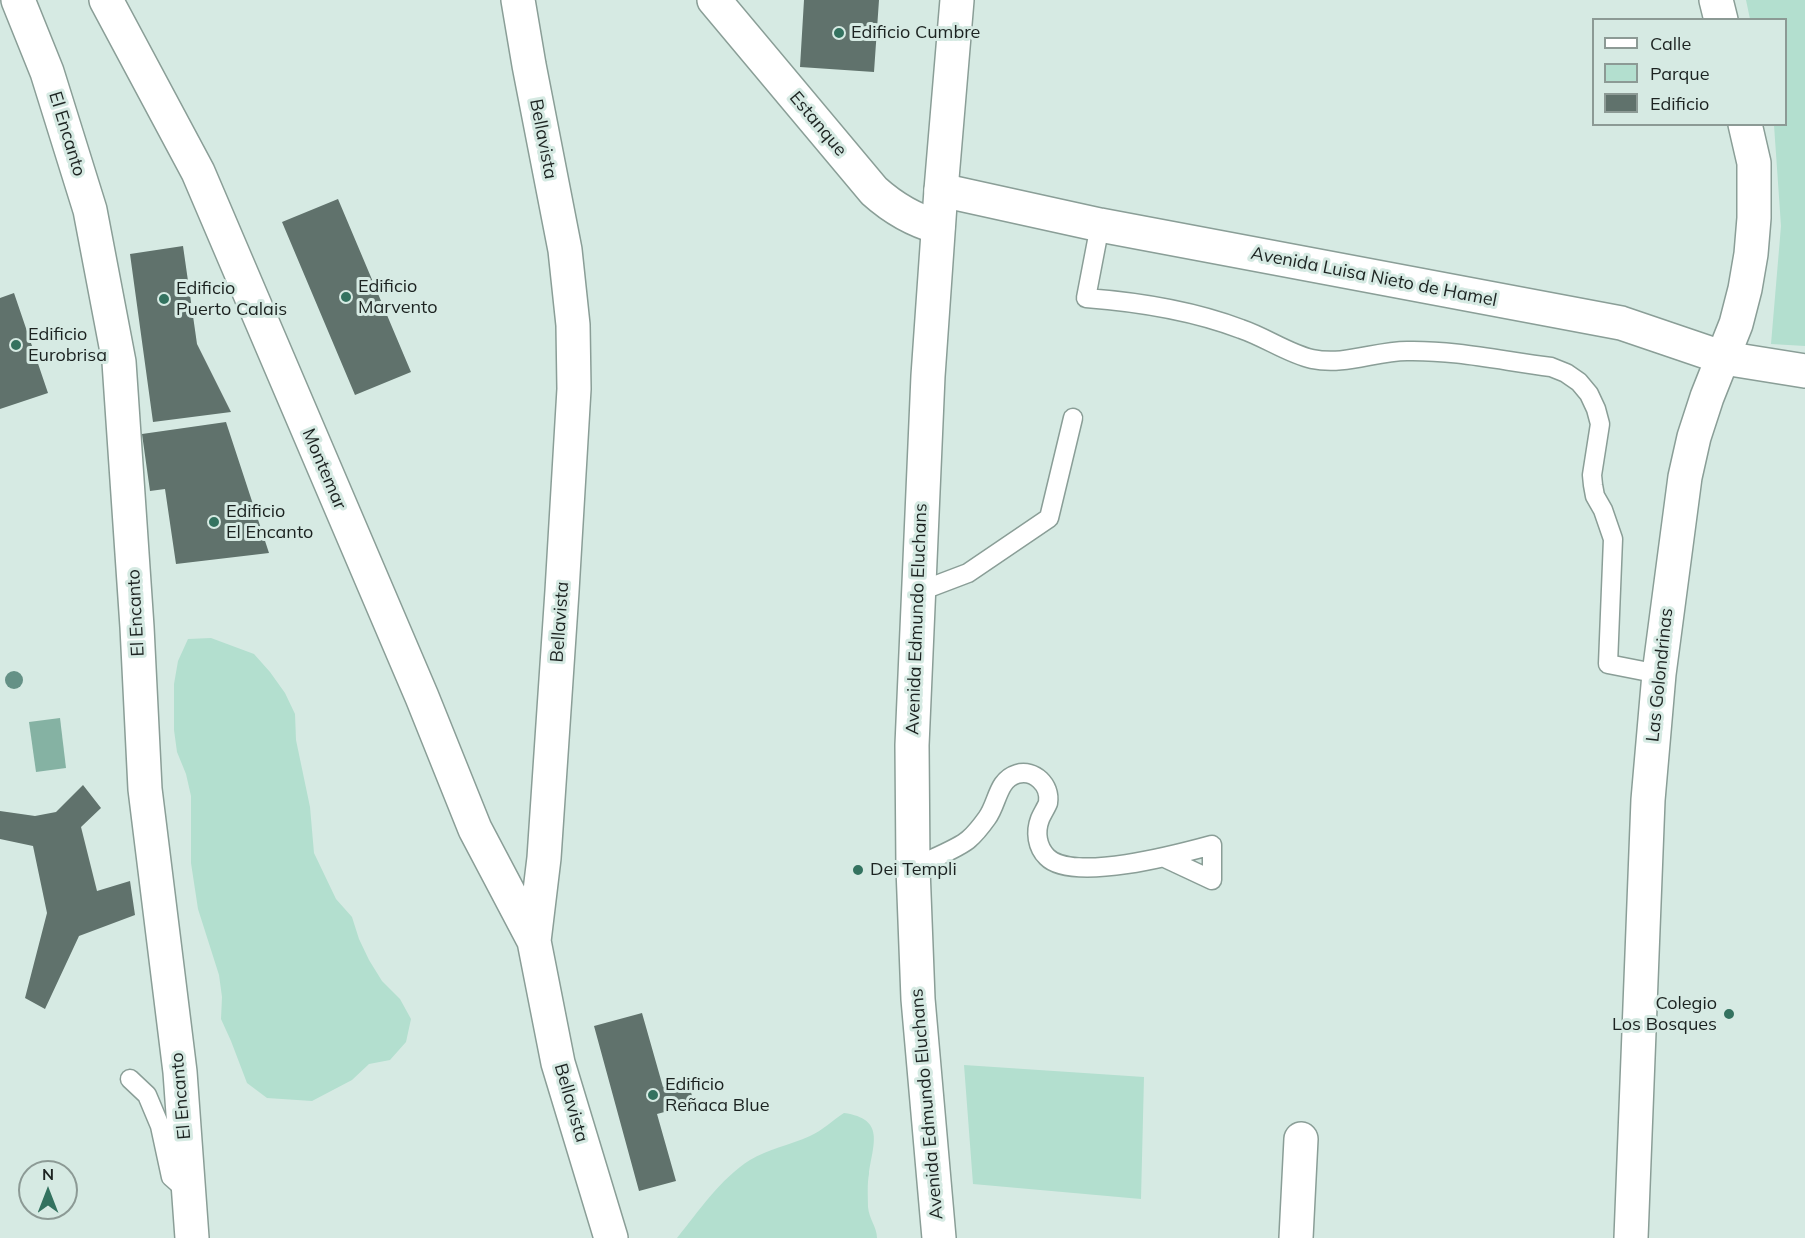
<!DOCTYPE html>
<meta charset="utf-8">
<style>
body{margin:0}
#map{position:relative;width:1805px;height:1238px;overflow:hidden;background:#d6eae3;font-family:Mulish,sans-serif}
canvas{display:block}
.legend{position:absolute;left:1592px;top:18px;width:195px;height:108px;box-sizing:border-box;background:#d6eae3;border:2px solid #8c9a95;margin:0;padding:8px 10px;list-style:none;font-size:18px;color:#1c2321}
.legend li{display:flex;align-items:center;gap:12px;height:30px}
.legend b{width:30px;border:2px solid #8c9a95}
.north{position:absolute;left:18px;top:1160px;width:60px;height:60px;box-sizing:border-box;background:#d6eae3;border:2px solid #8c9a95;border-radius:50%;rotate:0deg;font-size:16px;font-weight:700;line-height:24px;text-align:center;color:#1c2321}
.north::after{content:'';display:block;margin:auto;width:21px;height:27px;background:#33725f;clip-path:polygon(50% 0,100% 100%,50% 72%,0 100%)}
</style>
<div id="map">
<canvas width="1805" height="1238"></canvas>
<ul class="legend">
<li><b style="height:8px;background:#fff"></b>Calle</li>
<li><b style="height:16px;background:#b3dfcf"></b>Parque</li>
<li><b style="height:16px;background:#60726c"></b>Edificio</li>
</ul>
<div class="north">N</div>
</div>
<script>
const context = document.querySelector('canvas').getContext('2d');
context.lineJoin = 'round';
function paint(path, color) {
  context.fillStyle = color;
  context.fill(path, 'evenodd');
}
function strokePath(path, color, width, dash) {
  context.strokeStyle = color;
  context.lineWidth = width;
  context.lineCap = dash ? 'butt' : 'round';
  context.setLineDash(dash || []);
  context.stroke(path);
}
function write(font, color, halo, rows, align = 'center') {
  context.font = font + ' Mulish,sans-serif';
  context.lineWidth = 6;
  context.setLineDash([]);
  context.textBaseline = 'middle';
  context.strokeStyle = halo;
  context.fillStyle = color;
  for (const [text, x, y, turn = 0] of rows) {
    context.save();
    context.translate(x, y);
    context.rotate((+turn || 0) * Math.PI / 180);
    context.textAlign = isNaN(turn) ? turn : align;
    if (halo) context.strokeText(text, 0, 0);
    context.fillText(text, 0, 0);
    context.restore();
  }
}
const green = new Path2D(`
 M1746,0H1805V346L1771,344L1781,226L1774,125L1786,124V20L1750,19Z
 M211,638L254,654L270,672L285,693L295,714L296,740L310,807L314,853L336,899L352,917L359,939L369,960L382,981L400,999L411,1019L406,1042L390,1060L369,1064L352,1080L312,1101L267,1098L247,1083L231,1041L221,1019L222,997L219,975L198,909L191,863V796L186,774L177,752L174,730V684L178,661L188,639Z
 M964,1065L1144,1077L1141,1199L973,1184Z
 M844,1113C886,1119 873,1144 869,1174C867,1184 868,1196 868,1207C869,1219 877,1227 877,1238H677C698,1212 721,1178 750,1160C768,1149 790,1145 810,1136C822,1131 833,1120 844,1113Z`);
const water = new Path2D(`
 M60,718L66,768L36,772L29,722Z`);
const building = new Path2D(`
 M804,0H879L874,72L800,67Z
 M338,199L411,372L355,395L282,222Z
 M183,246L197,344L231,412L153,422L130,254Z
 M14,293L48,393L0,409V298Z
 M226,422L269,553L176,564L165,489L150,491L142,434Z
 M83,785L101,808L81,827L97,891L130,881L135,915L79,936L45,1009L25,998L47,913L33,846L0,839V811L35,816L56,812Z
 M642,1013L663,1087L688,1080L694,1104L657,1114L676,1181L639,1191L594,1026Z`);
const service = new Path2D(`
 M1100,225L1086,298C1139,302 1191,310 1241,329C1265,337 1289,354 1312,359C1345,366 1375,351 1407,351C1455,350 1503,361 1551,367L1566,373L1579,382L1589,394L1596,409L1600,424L1592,475L1593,485L1595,496L1603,510L1613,539L1608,664L1659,674
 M918,592L968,573L1049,518L1073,418
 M913,868C926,861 960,848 969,839C976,833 982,825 987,818C998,803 997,780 1017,774C1034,769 1051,785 1048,803C1046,808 1042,814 1040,819C1035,832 1037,847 1047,857C1072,883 1179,854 1212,845V880L1165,858
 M130,1079L147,1095L160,1126L171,1177L188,1192`);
const minor = new Path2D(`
 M18,0L47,72L90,210L119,362L137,627L145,789L180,1072L192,1238
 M106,0L198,172L422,697L475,829L534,941
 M518,0L529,65L565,250L573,325L574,389L562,591L544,858L534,941L558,1063L611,1238
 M714,0L874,191C894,209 913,220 938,227
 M1716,0L1721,20
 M1296,1238L1301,1139
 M1631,1238L1648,800L1659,674L1685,477L1694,437L1707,397L1736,324L1745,289L1751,254L1754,218V163L1745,124`);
const secondary = new Path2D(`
 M941,190L1100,225L1621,323L1724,358L1805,371`);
const primary = new Path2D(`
 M939,1238L918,999L913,868L912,745L928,376L941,190L957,0`);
const trees = [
 [14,680]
];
const markers = [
 [839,33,6,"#33725f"],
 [346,297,6,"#33725f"],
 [164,299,6,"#33725f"],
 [16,345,6,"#33725f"],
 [214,522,6,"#33725f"],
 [858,870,6,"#33725f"],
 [1729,1014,6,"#33725f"],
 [653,1095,6,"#33725f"]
];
const poiNames = [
 ["Edificio Cumbre",851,33],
 ["Edificio",358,287],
 ["Marvento",358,308],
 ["Edificio",176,289],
 ["Puerto Calais",176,310],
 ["Edificio",28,335],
 ["Eurobrisa",28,356],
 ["Edificio",226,512],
 ["El Encanto",226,533],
 ["Dei Templi",870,870],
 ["Colegio",1717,1004,"right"],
 ["Los Bosques",1717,1025,"right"],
 ["Edificio",665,1085],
 ["Reñaca Blue",665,1106]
];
const streetNames = [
 ["Estanque",818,124,50],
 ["El Encanto",67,134,73],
 ["Bellavista",543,139,79],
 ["Avenida Luisa Nieto de Hamel",1374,277,11],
 ["Montemar",324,469,67],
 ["El Encanto",136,613,-93],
 ["Avenida Edmundo Eluchans",917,619,-88],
 ["Bellavista",560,622,-86],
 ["Las Golondrinas",1660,675,-84],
 ["El Encanto",181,1096,-95],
 ["Bellavista",571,1103,74],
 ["Avenida Edmundo Eluchans",927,1104,-95]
];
paint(green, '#b3dfcf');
paint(water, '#85b2a3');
paint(building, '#60726c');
strokePath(service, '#8a9e97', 21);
strokePath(minor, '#8a9e97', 36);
strokePath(secondary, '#8a9e97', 36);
strokePath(primary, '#8a9e97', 36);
strokePath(service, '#fff', 18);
strokePath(minor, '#fff', 33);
strokePath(secondary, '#fff', 33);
strokePath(primary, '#fff', 33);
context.fillStyle = '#659186';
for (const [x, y] of trees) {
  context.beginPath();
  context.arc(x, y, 9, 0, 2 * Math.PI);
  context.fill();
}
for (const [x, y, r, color] of markers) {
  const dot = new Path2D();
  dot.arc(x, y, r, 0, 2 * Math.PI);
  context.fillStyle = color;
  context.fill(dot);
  strokePath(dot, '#d6eae3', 2);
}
write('18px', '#1c2321', '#d6eae3', poiNames, 'left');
write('18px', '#1c2321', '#d6eae3', streetNames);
</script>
